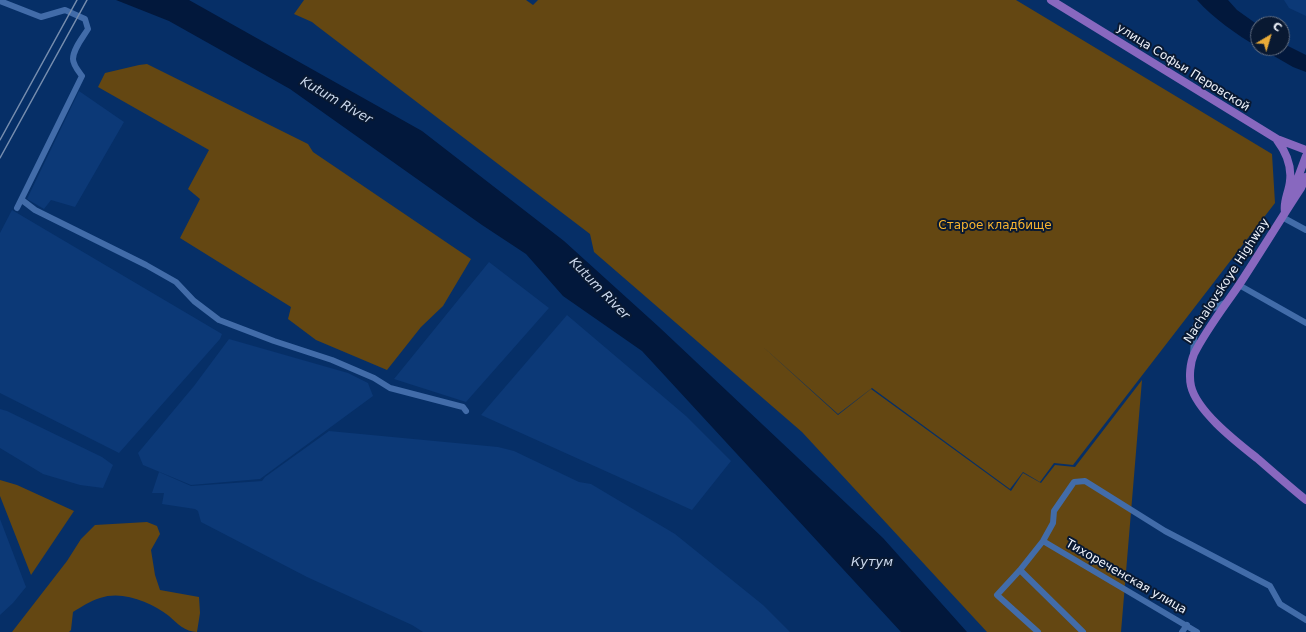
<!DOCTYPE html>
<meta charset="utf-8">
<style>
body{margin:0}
#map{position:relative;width:1306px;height:632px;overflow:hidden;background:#062f67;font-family:"DejaVu Sans",sans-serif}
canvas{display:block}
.north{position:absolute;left:1250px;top:16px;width:40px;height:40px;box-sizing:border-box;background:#091932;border:1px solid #657082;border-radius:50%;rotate:38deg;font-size:11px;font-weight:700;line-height:16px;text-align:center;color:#eff3fb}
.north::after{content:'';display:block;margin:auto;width:14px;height:18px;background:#e9ab38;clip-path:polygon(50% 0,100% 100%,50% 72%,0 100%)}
</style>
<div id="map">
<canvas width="1306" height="632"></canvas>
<div class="north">С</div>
</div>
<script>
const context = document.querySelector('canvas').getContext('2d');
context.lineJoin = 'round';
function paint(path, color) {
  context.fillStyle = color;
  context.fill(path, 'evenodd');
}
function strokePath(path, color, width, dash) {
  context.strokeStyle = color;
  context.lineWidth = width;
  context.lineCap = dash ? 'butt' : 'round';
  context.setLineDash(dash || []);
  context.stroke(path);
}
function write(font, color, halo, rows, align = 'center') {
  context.font = font + ' "DejaVu Sans",sans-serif';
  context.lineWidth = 4;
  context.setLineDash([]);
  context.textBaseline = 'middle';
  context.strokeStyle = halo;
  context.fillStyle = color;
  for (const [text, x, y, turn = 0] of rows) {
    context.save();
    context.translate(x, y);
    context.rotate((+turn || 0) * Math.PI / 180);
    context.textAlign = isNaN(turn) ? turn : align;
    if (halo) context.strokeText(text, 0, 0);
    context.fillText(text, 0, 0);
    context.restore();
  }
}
const built = new Path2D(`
 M1284,0H1306V16L1289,8Z
 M79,91L124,122L75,207L51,200L44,209L27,199Z
 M12,210L222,334L220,339L119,453L0,393V233Z
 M489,262L549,308L466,402L394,379Z
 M567,315L686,416L731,461L692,510L481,415Z
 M229,339L348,373L368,383L373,396L260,479L191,485L143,465L138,453L194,386Z
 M0,409L7,411L102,457L113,465L103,488L80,485L43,474L0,448Z
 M329,431L498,447L514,451L579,482L591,484L675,534L763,605L790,632H423L412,625L307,577L201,522L198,511L195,509L162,504L164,493H152L159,472L191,486L262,481L265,477Z
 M0,519L26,587L13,603L0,615Z`);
const green = new Path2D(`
 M304,0H526L533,5L538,0H1016L1272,154L1275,203L1073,465L1054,463L1040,482L1023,472L1010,489L872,388L838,414L761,345L838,415L871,389L1011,491L1023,473L1041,483L1055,465L1075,467L1142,380L1121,632H987L802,432L594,252L590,234L317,26L312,22L294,14Z
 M147,64L308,144L313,152L471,259L443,306L421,327L387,370L316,340L288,319L291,307L180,238L200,199L188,189L209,150L98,87L105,73L139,65Z
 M0,480L17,485L74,511L31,575L0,496Z
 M147,522L157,526L160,534L151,550L155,575L160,590L199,597L200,613L197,632C185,632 177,623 169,616C151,602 122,590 100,598C90,601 81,607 73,612L71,630L69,632H12L67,561L81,539L95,525Z`);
const water = new Path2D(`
 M116,0H189L422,131L564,241L659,327L883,538L967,632H901L642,351L563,296L526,254L482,225L290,89L169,21Z
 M1197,0H1228L1237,10L1258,25V47C1237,35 1213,18 1197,0Z
 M1282,43L1306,55V72L1293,67L1260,48H1282Z`);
const minor = new Path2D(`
 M0,1L41,17L65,10L85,19L88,29C83,37 73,49 73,59C73,65 79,72 82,76L17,208
 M22,200L35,210L146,265L176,282L194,301L219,320L274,341L332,360L374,378L390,388L463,407L466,411
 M1282,217L1306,230
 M1239,285L1306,323
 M1193,354L1195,327L1205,312L1227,302
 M1043,541L1197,632
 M1020,570L1083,632
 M1038,632L997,595L1020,570L1043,541L1053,523L1054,511L1074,482L1085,481L1165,531L1270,586L1280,604L1306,620
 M1182,632L1187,625`);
const major = new Path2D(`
 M1051,0L1277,139L1306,150
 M1277,140C1286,152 1292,165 1290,181C1289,192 1283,201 1285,212
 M1306,177L1301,188C1280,220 1260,253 1239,285C1224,307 1206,330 1194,354C1190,363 1189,377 1191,386C1197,412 1238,443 1258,459C1274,473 1290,487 1306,500
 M1290,199L1306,156`);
const rail = new Path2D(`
 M0,140L77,0
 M0,158L87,0`);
const streetNames = [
 ["улица Софьи Перовской",1183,68,32],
 ["Nachalovskoye Highway",1227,281,-57],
 ["Тихореченская улица",1126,577,30]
];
const parkNames = [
 ["Старое кладбище",995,226]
];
const waterNames = [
 ["Kutum River",336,101,30],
 ["Kutum River",599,289,46],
 ["Кутум",872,563]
];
paint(built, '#0c3977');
paint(green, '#644712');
paint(water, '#02183c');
strokePath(minor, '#426ca9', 6);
strokePath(major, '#8868bf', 8);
strokePath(rail, '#768dae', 1.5);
write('12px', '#eff3fb', '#091932', streetNames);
write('12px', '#f7b32f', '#091932', parkNames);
write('italic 13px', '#cbd8ec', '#091932', waterNames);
</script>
